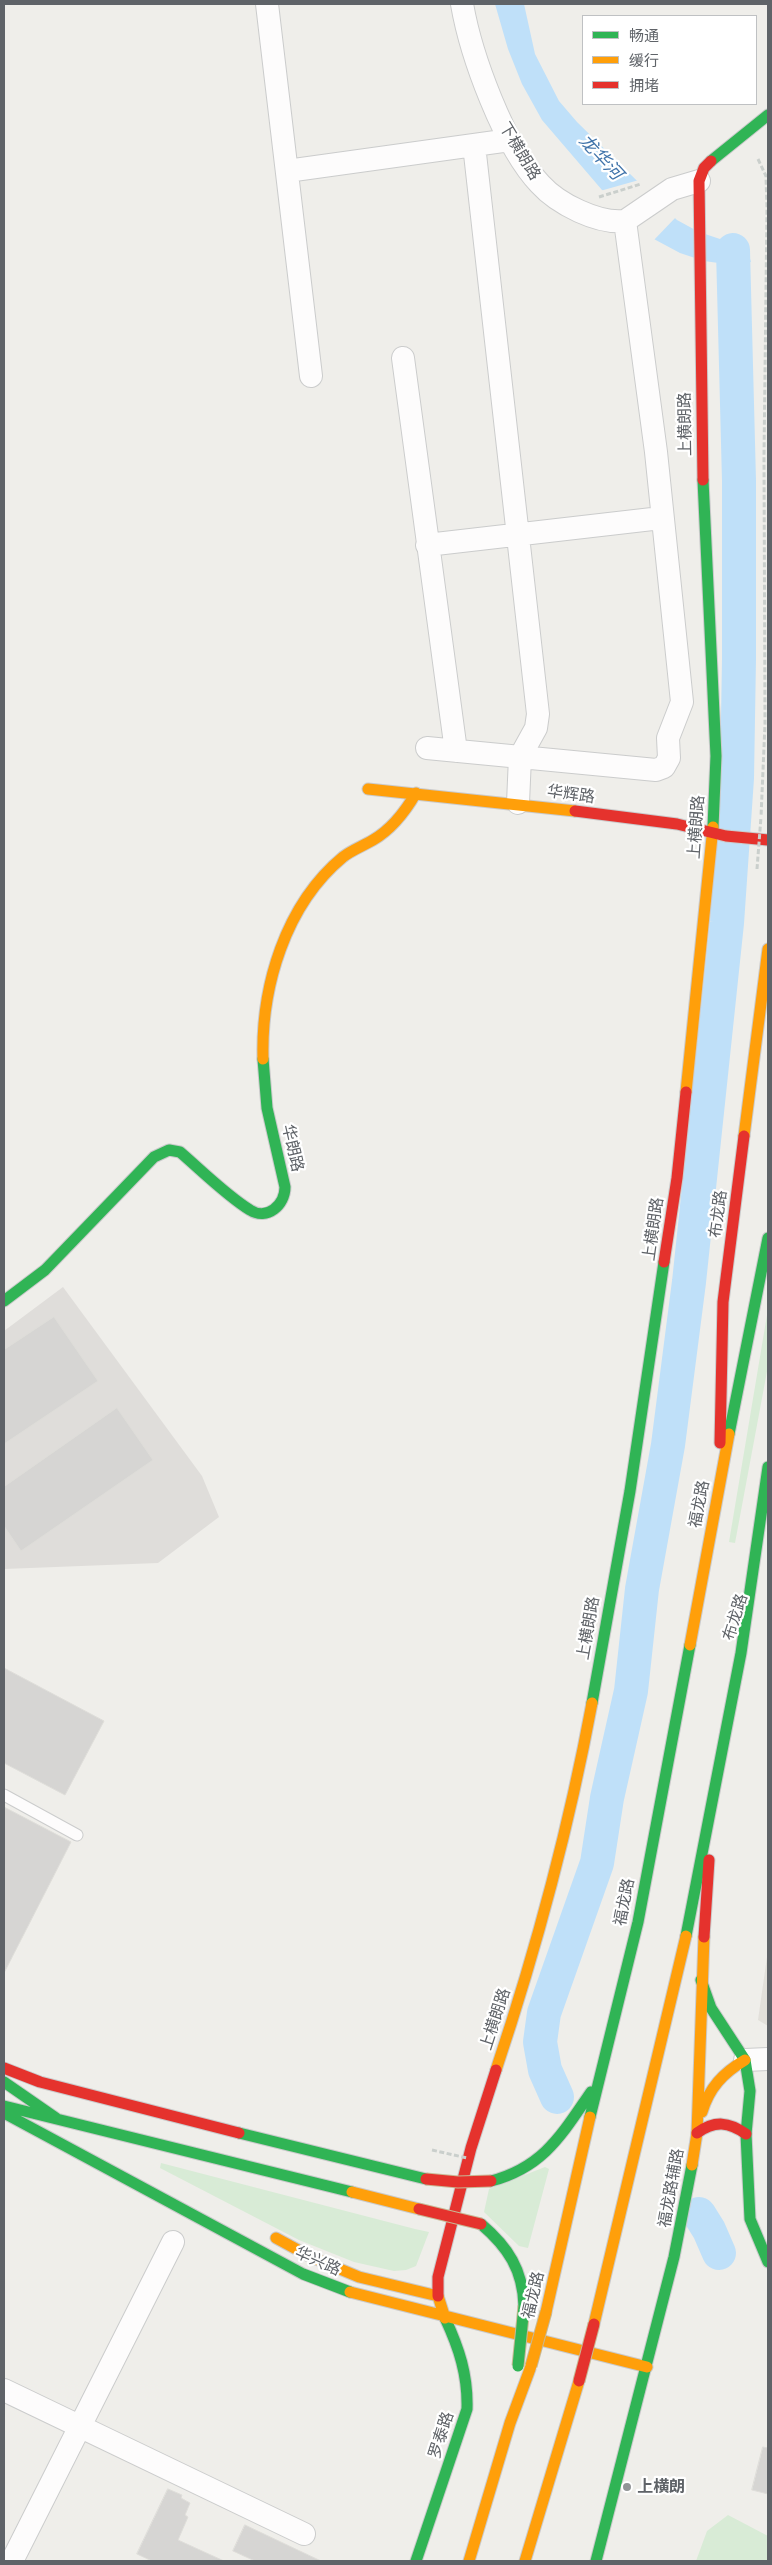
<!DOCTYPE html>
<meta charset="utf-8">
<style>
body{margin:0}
#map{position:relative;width:772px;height:2565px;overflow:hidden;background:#efeeea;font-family:"Exo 2","Noto Sans SC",sans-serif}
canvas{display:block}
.frame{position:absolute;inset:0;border:5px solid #5f6368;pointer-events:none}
.legend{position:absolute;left:582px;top:15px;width:175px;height:90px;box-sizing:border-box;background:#fff;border:1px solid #bfc1c3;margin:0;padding:6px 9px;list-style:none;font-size:15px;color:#5f6368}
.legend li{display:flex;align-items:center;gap:10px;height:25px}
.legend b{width:25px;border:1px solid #bfc1c3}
</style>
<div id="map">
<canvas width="772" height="2565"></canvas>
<div class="frame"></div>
<ul class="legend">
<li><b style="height:6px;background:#30b455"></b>畅通</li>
<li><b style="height:6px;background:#ff9f0a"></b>缓行</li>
<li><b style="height:6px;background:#e5322d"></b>拥堵</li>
</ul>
</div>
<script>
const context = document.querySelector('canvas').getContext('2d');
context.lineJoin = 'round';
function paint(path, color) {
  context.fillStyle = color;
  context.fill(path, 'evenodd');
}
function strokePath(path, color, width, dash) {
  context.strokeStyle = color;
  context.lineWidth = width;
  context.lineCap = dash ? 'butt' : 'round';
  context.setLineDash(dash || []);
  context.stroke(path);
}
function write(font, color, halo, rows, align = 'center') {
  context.font = font + ' "Exo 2","Noto Sans SC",sans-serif';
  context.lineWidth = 4.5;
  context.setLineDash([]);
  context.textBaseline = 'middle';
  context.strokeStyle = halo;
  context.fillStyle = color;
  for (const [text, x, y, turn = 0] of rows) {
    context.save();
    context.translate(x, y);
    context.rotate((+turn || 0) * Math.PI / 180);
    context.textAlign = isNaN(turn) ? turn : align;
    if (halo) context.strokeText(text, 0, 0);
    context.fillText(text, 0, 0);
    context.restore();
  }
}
const industrial = new Path2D(`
 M63,1287L202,1476L219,1517L158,1563L4,1569V1331Z`);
const education = new Path2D(`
 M768,1950V2026L758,2020Z`);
const green = new Path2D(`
 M768,1309V1366L735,1543L729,1542Z
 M161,2163L415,2229L429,2232L416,2266L406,2270L394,2271L354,2262L299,2240L160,2168Z
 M545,2167L549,2169L528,2248L519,2246L484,2212L489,2189Z
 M728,2515L768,2536V2561H696L707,2531Z`);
const water = new Path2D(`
 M495,4H524L535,54L559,101L577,122L677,220L699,232L723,240H744L751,262L726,264L704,261L680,253L652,238L602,190L542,120L522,84L508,49Z`);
const pier = new Path2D(`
 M639,180L677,216L653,241L600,191Z`);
const river = new Path2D(`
 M557,2097L545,2070L540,2042L544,2013L597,1863L607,1798L631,1691L642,1589L668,1445L689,1282L727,923L737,778L739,659V481L733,250
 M699,2214L709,2230L719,2253`);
const building = new Path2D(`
 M54,1317L98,1381L4,1444V1350Z
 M117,1408L153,1460L21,1551L4,1526V1487Z
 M4,1668L104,1721L65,1795L4,1763Z
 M4,1807L71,1842L4,1973Z
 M763,2447L768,2448V2494L752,2490Z
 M168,2489L182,2495L181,2498L190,2503L185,2515L188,2517L178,2540L224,2561H152L137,2554Z
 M245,2525L285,2544L321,2561H255L233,2551Z`);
const path = new Path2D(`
 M758,159L766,176L767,208L764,456L765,724L761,817
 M599,197L641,184`);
const lane = new Path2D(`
 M4,1795L77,1835`);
const street = new Path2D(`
 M267,4L311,376
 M462,4C471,56 504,146 540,184C558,204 598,224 625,221L672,189L699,181
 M474,145L538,714L536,728L520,757L518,803
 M287,171L510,140
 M403,358L456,751
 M427,545L661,518
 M427,748L656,770L664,767L669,758L668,738L682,702L656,452L625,221
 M745,2060L768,2059
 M4,2390L304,2534
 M12,2561L173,2242`);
const fast = new Path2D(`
 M711,161L768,115
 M703,480L716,756L713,827
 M4,1301L45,1270L154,1157L169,1150L180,1152C201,1170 227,1196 250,1210C267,1221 285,1205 285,1187L267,1108L263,1059
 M729,1434L768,1238
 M592,1703L630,1491L664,1262
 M686,1936L741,1653L768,1467
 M701,1980L711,2008L745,2060L750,2091L746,2134L750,2219L768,2262
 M4,2082L56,2118
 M4,2106L352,2192
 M4,2113L303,2274L350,2292
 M590,2117L638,1922L690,1645
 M239,2133L426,2179
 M491,2181C544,2167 562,2134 591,2092
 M481,2224C508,2247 523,2270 524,2306
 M416,2561L467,2409C468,2375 459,2348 445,2318
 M596,2561L674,2257L692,2165`);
const slow = new Path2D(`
 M368,789L575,811
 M263,1059C261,987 285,905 343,857C352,850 363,846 373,840C392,829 405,812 416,793
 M686,1092L713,827
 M744,1136L768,949
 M690,1645L729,1434
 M496,2070C536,1950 569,1827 592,1703
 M702,2112C709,2088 723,2073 745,2060
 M692,2165L697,2133L704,1937
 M352,2192L419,2209
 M276,2238L309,2256L359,2277L438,2296L445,2318
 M350,2292L647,2367
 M546,2312L590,2117
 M594,2324L686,1936
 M469,2561L510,2423L530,2369
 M525,2561L579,2381`);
const jam = new Path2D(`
 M703,480L699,181L704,168L711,161
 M575,811L677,824L726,836L768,840
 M664,1262L677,1178L686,1092
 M720,1443L723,1302L744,1136
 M704,1937L709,1860
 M4,2068L40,2082L239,2133
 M697,2133C715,2120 729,2122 746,2134
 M438,2296V2277L471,2148L496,2070`);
const pathBridge = new Path2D(`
 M757,869L761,817
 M432,2150L467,2158`);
const fastBridge = new Path2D(`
 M518,2366L524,2306`);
const slowBridge = new Path2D(`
 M531,2366L546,2312`);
const jamBridge = new Path2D(`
 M426,2179L458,2182L491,2181
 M419,2209L481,2224
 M579,2381L594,2324`);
const markers = [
 [627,2487,5,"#919496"]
];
const streetNames = [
 ["下横朗路",520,151,59],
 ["上横朗路",685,424,-91],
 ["华辉路",571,794,8],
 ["上横朗路",696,827,-86],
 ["华朗路",293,1148,77],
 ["布龙路",718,1214,-83],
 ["上横朗路",653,1229,-82],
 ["福龙路",699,1504,-79],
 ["布龙路",735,1617,-73],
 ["上横朗路",588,1628,-80],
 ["福龙路",624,1902,-79],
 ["上横朗路",495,2019,-72],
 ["福龙路辅路",671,2188,-80],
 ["华兴路",318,2261,24],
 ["福龙路",533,2295,-77],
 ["罗泰路",441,2435,-72]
];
const poiNames = [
 ["上横朗",637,2487]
];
const waterNames = [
 ["龙华河",601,157,47]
];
paint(industrial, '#dfddda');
paint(education, '#e2e0da');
paint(green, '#d8ebd6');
paint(water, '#bfe0f9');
paint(pier, '#efeeea');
strokePath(river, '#bfe0f9', 34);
paint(building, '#d6d5d3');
strokePath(building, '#deddd9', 1);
strokePath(lane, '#cbcccc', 13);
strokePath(street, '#cbcccc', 24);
strokePath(fast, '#cacacb', 13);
strokePath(slow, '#cacacb', 13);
strokePath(jam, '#cacacb', 13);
strokePath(path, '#cacfcc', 3, [5, 2.5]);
strokePath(lane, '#fdfcfc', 11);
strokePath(street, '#fdfcfc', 22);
strokePath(fast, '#30b455', 11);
strokePath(slow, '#ff9f0a', 11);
strokePath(jam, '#e5322d', 11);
strokePath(fastBridge, '#c8b996', 13, []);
strokePath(slowBridge, '#c8b996', 13, []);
strokePath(jamBridge, '#c8b996', 13, []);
strokePath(pathBridge, '#cacfcc', 3, [5, 2.5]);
strokePath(fastBridge, '#30b455', 11);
strokePath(slowBridge, '#ff9f0a', 11);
strokePath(jamBridge, '#e5322d', 11);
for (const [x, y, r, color] of markers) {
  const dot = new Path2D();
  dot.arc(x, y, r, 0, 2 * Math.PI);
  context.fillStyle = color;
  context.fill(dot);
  strokePath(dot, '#fff', 2);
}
write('16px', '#5f6368', '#fff', streetNames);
write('bold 16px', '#5f6368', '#fff', poiNames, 'left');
write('italic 18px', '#4174aa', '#fff', waterNames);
</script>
